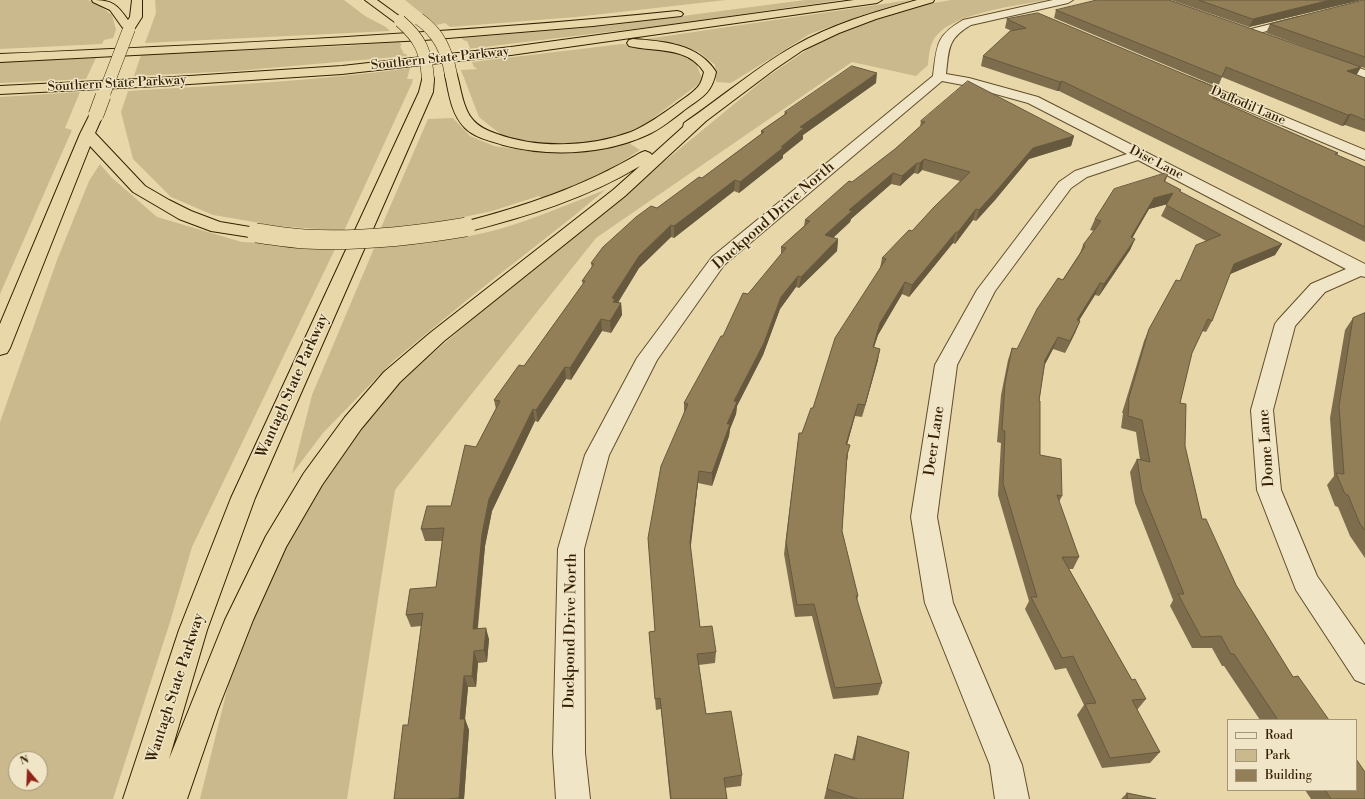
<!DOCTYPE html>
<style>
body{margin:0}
#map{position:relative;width:1365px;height:799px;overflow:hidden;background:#e8d8a9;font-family:"Libre Bodoni",serif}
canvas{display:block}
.legend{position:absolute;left:1227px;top:719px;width:130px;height:72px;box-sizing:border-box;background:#f0e6c7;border:1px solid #a59677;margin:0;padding:5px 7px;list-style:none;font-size:12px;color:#341f00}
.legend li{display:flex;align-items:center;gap:8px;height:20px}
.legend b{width:20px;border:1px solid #a59677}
.north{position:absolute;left:8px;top:751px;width:40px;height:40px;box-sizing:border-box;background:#f0e6c7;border:1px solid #a59677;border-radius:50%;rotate:341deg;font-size:11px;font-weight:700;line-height:16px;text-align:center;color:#341f00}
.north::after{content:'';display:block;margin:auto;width:14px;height:18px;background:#8f2418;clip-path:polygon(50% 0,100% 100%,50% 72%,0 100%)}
</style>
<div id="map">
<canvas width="1365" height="799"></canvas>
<ul class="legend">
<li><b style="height:5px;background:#f0e6c7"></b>Road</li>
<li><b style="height:11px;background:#c9b98c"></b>Park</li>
<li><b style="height:11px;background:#927f58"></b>Building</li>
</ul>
<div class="north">N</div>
</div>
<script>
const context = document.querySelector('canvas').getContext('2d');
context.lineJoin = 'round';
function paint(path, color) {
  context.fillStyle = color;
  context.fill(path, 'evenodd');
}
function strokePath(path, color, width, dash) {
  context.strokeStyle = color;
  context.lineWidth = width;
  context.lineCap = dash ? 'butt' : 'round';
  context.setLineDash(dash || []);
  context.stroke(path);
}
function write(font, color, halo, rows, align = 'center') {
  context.font = font + ' "Libre Bodoni",serif';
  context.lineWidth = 3;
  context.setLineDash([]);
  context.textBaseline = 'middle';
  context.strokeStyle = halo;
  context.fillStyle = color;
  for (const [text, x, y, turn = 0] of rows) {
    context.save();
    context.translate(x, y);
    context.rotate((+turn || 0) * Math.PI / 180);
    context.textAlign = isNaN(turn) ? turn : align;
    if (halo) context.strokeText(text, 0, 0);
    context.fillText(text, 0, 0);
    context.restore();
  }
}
const green = new Path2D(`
 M0,0H86L93,1L112,15L116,30L113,38L104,40L102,44L0,49Z
 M155,0H344L365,16L386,27L390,31L145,43L156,13Z
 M405,0H726L576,17L450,27L445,23L436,25Z
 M805,0H841L666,25L467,49L470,48L467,41H465L461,38L606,26Z
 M910,0L857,17L810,34L731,83L716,82L715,65L699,52L676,44L646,39Z
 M951,0H1046C1017,6 947,13 933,41C929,49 929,56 928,65L916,76L852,62L596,238L395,490L347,799H200L232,670L291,529L342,453L403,379L468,323L767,77L814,45L862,23L911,7Z
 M399,42L402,45L400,46L404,54H406L407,56L235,71L134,76L141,55L344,46Z
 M622,44L658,48L676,53L696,63L701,76L700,83L641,127L627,133L590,142L543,144L503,136L485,122L479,117L461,70L478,69L474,67L472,62Z
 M96,58L86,79L0,83V62Z
 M410,68L407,79H413L412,83L344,231L278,226L213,215L171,197L133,159L121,112L128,91C222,85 317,81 410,68Z
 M80,92L65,128L72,130L0,294V97Z
 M453,118L470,136L494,146L537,152L587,151L629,143L640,150L598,177L545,200L539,196L492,211L427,225L380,230L428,119Z
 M100,164L111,177L157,217L242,242L336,247L192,547L170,622L113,799H0V422L57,260L89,181ZM16,759H40V783H16Z
 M605,190L575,215L467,300L392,362L323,433L292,474L312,395L375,246C411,243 449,241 484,233C526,223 565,205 605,190Z`);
const street = new Path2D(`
 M1053,0H1073L1068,3L971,25C947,39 949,49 946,74L969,78L1038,97L1365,264V277L1361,276L1325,292L1295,326L1273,410L1281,490L1317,576L1365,645V684L1355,680L1296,590L1257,490L1251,410L1275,324L1278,320L1311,284L1346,269L1138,160L1087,177L1071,188L995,291L957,365L937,517L953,603L1022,765L1029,799H995L990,765L925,603L911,517L935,365L977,290L1059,182L1075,171L1127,154L1028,103L963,85L942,81L724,265L657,360L609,455L584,549L585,753L590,799H556L553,753L558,549L585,455L637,358L712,257L933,76C937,46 935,36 963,20Z
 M1299,17L1303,18L1305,20L1303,22L1247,36L1243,35L1241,33L1243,31Z
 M1330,58L1365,70V78L1326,65L1324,62L1326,59Z
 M1189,77L1365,150V160L1184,84L1183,81L1184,78Z`);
const highway = new Path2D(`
 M92,0C112,0 117,4 128,20L130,17L132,0H142V17L133,31H125L110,10L93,2Z
 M365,0H377L406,21L404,23H396Z
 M854,0H882L877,3L511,55L342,74L159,86L0,94V86L159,78L342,66L511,47Z
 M917,0H934L933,2L876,19L839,33L803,50L775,69L706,121L625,196L444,341L400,382L361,429L322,485L286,547L253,620L218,709L187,799H123L179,630L231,498L419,92L423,76H433L434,79L433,92L255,498L207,630L169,759L225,620L266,536L304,473L345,417L384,372L430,333L613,190L640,166C587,198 526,217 466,232L460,231L457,227L460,223C523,207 583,187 640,153L645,151L650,153L652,155L683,127L684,123C721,98 755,68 794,46C832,24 875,12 917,0Z
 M677,11L681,12L683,14L681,16L593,26L424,40L0,62V54C226,44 452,34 677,11Z
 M633,39C663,41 699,44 716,72C712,92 703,97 687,108C674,118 661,129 647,135C603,155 549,157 503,145C491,141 475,138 465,128C451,114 449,93 445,75L446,72H456L457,75C461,89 463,109 473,120C479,127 488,131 497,134C538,149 590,147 631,132C647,125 661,115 675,105C683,99 695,92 700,84C702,80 703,76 704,72C688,46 654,52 629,46L627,43L629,40Z
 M96,111L101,112L103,115L95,133L145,186L169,200L191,211L220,222L262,229L265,233L262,237L256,238L211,231L179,219L157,206L133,192L90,146L10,348L7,353L0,355V324L80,134L91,112Z`);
const highwayBridgeFar2 = new Path2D(`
 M419,19C439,33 447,51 451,75
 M400,21C421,39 426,52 428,79
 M103,97L129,29`);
const highwayBridgeFar1 = new Path2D(`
 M96,115L103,96`);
const highwayBridge = new Path2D(`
 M256,233C272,235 288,238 305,239C359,242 413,236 466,227`);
const wall = new Path2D(`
 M1171,0H1361L1249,27Z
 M1365,0V68L1361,67L1356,75L1365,78V132L1345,125L1342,126L1222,77L1218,87L1054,18L1056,10L1327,55L1266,33L1270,24Z
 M1007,19L1213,98L1338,153L1337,155L1365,167V242L1059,91H1057L981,66L983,56L1012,31L1005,28Z
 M876,83L803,135V139L783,155V158L739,193L734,191L674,238L671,237L639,268L618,302L621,303L622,315L611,333L602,331L571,380L566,379L538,422L535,421L492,511L485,546L478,628L489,639L487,662L478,663L476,687H468L465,719L469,730L464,799H394L408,725L421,626L411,627L406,615L436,587L442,541H425L421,529L451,506L476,447L496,409L494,400L524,366L583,284L582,281L592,268L591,263L657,208L702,178L761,134V131L784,115L785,112Z
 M921,121L1074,136L1071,146L1029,159L995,200L976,221L973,220L955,244L953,243L909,297L902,294L878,335L874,347L878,360L862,417L855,416L847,444L848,457L847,461L842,531L858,596L857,601L882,683L878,695L833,699L812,616L795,617L784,554L799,433H802L813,408L880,268L882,258L912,231L960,181L922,170L918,174L914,173L900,186L891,184L851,219L850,222L833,238L838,239L837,251L799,288L796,287L780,309L763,355L737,406L736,414L730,429L729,436L712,486L698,483L690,547L700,627L716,652L715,663L699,665L706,714L742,775L741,786L725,788L727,799H670L661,709L656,710L650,644L649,632L655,631L648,538L684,412V403L748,294L781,255V247L804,226L805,220L895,149L920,127Z
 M1169,172L1165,182L1180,192L1282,244L1275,255L1230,274L1212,321L1206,332L1202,331L1192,353L1180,403L1185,446L1202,519L1236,585L1293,677L1329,720H1260L1224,666H1222L1212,648H1192L1170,606L1173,600L1135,503L1130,472L1137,459L1140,460L1136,432L1121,428L1123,413H1122L1144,341L1149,329L1180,281L1206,241L1161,216L1167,204L1149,209L1132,238L1135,239L1130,250L1099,296L1095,295L1079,320L1080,321L1075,333L1065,353L1053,349L1045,364L1039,401L1040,455L1062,496L1059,502L1079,557L1073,569H1069L1132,680L1146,699L1137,710L1160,752L1150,763L1102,768L1077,715L1084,705L1066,668L1055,670L1025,609L1029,601L998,495L1001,443L997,442L1001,395L1008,360L1012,348L1017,349L1080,253L1083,245L1094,231L1090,230L1095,219Z
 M1365,313V558L1350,536L1338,507L1335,506L1327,485L1334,476L1330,418L1345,330L1353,318Z
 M858,736L903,799H824L835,754L852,760L855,747Z
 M1305,790H1356L1365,799H1311Z
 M1127,793L1156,799H1121Z`);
const shadedWall = new Path2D(`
 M1330,0H1361L1249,27L1253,19Z
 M1361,67L1356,76L1347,71Z
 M877,73L876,83L803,135V139L783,155V158L739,193L740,182L781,147L800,127Z
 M1062,81L1059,91H1057L1060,82Z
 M1351,114L1345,125L1342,126L1348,115Z
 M1074,136L1071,146L1029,159L995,200L976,221L979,210L1033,148Z
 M924,159L922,170L918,174L920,163Z
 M917,163L914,173L900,186L902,176Z
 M893,173L891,184L851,219L850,222L824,246L825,235L849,210Z
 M735,180L734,191L674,238V226Z
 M1173,193L1168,204L1149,209L1126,249L1131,237L1154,198Z
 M976,209L973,220L955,244L958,232Z
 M671,225V237L639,268L616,306V310L612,298L639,256Z
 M956,232L953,243L909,297L912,285Z
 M838,239L837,251L799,288L801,277Z
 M1135,239L1130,250L1099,296L1104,284Z
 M1282,244L1275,255L1228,275L1234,264Z
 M798,276L796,287L780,309L763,355L737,406L736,414L730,429L729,436L712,486V473L734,401L781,297Z
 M905,282L902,294L878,335L870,359L873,347L880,323Z
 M1100,283L1095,295L1072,332L1077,320Z
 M621,303L622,315L611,333L610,321Z
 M601,319L602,331L571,380L570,368Z
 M1080,321L1075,333L1065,353L1070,341Z
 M1058,337L1053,349L1041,372L1045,360Z
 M880,349L878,360L862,417L865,405Z
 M565,367L566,379L538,422L536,410Z
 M858,404L855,416L844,456L846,444Z
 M533,409L535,421L492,511L485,546L476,641L473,629L482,534L489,499Z
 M699,471L698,483L690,554V542Z
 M486,628L489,639L487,662L484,650Z
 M474,651L478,663L476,687L472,676Z
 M464,676L468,687L465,719L469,730L464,799H459V798L460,719Z`);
const building = new Path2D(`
 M1097,0H1169L1361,67L1347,71L1365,78V120L1351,114L1348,115L1226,67L1222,77L1056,10Z
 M1199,0H1330L1253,19Z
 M1365,0V57L1270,24Z
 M1038,13L1217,88L1213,98L1338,153L1335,154L1365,167V227L1062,81L1060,82L983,56L1010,31L1026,28L1007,19Z
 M852,66L877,73L800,127L804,128L781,147H784L740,182L735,180L674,226L671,225L639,256L612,298L615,299L613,302L621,303L610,321L601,319L570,368L565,367L536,410L533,409L489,499L482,534L473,629L486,628L484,650L474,651L472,676H464L460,719H465L459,798L448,799H394L403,725H408L423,613L406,615L410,589L436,587L444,528L421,529L427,506H451L465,445L476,447L500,401L494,400L519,365L524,366L585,281H582L594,264L591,263L603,247L636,217L651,206L657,208L699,177L702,178L764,132L761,131L787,113L785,112Z
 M968,81L1074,136L1033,148L998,189L979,210L976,209L958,232H956L912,285L905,282L880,323L873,347L880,349L865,405L858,404L846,444L850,445L847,455L842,531L858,596H856L882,683L835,688L814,604L797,605L786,542L799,433H802L811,408H813L835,338L886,259L882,258L909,230L912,231L934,207L970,172L924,159L920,163H917L902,176L893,173L849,210L852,211L825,235L838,239L801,277L798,276L781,297L764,343L734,401L737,402L727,424H730L712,473L699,471L690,542L700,627L712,626L716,652L697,654L706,714L731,711L742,775L724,778L727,799H671L660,698L655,699L649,632L655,631L648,538L661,466L688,404L684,403L721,336H723L743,293L748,294L786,248L781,247L810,221L805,220L849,181L852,182L895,149L925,122L921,121Z
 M1169,172L1164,181L1181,190L1179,191L1282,244L1234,264L1212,321L1208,319L1192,353L1180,403L1186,404L1185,446L1202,519H1206L1236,585L1293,677L1298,676L1329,720H1278L1234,654H1231L1221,636L1201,637L1178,594H1184L1142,491L1137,459L1150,462L1142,420L1128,416L1129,401H1128L1149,329L1176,280L1180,281L1196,245L1221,235L1166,205L1173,193L1154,198L1131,237L1135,239L1104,284L1100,283L1077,320L1080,321L1070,341L1058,337L1045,360L1039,401H1040V455L1061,459L1062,496L1057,495L1079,557H1062L1132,680L1135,679L1146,699L1132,700L1160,752L1110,758L1085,704L1096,703L1073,656L1062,658L1031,597H1037L1003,483L1005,431L1002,430L1005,383L1012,348L1017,349L1037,309L1058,278L1063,280L1085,246L1083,245L1101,221L1095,219L1114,189Z
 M1365,313V530L1360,524L1348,495L1345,494L1336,473L1344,474L1339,406L1353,318Z
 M858,736L909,752L903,799H858L827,789L835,754L854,760Z
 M1356,759L1365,772V799H1331L1325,790H1356Z
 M1127,793L1156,799H1128Z`);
const farStreetnames = [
 ["Southern State Parkway",440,59,-6],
 ["Southern State Parkway",117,84,-3],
 ["Daffodil Lane",1248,106,23],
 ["Disc Lane",1156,163,27]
];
const streetNames = [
 ["Duckpond Drive North",774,216,-41],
 ["Wantagh State Parkway",293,386,-66],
 ["Deer Lane",935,441,-82],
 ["Dome Lane",1267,448,-94],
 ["Duckpond Drive North",571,631,-89],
 ["Wantagh State Parkway",176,688,-72]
];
paint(green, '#c9b98c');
strokePath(street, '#614d2a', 2);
strokePath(highway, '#341f00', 2);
paint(street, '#f0e6c7');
paint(highway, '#e8d8a9');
strokePath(highwayBridgeFar2, '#341f00', 13, []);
strokePath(highwayBridgeFar1, '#341f00', 16, []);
strokePath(highwayBridge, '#341f00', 20, []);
strokePath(highwayBridgeFar2, '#e8d8a9', 12);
strokePath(highwayBridgeFar1, '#e8d8a9', 15);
strokePath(highwayBridge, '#e8d8a9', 19);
paint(wall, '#7e6d4c');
paint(shadedWall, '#66593e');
paint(building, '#927f58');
strokePath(building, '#66593e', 1);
write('13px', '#341f00', '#f0e6c7', farStreetnames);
write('15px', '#341f00', '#f0e6c7', streetNames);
</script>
